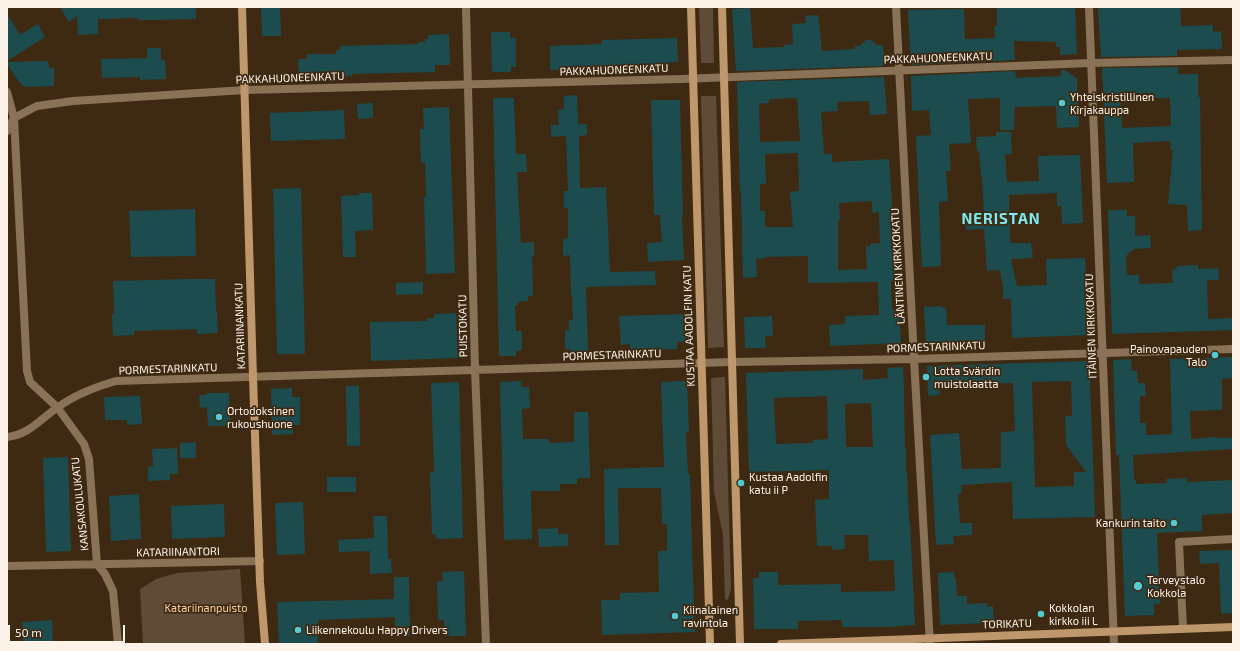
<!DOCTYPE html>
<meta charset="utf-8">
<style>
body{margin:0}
#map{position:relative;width:1240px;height:651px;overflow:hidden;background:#3e2a12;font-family:"Exo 2",sans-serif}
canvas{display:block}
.frame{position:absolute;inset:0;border:8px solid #fef3e8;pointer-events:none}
.scale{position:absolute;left:8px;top:625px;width:117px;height:18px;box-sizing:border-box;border:2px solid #fef3e8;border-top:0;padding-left:5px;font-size:12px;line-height:14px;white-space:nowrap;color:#fef3e8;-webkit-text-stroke:3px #3e2a12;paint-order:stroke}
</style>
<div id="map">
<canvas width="1240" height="651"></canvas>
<div class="frame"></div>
<div class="scale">50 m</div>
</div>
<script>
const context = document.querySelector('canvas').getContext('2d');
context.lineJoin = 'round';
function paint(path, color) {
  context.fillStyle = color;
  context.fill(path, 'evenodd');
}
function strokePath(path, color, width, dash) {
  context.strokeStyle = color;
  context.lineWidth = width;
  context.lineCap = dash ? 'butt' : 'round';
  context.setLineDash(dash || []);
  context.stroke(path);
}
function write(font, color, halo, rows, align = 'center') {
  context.font = font + ' "Exo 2",sans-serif';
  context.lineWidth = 3.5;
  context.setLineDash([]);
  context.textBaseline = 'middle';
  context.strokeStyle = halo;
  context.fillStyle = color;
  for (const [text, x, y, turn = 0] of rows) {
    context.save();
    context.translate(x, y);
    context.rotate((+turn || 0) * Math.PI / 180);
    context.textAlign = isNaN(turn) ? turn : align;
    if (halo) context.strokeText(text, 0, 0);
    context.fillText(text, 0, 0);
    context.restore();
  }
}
const green = new Path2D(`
 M699,7H713L714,63H701Z
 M701,96H716L724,347L708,348Z
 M725,377L731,589L728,600L725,599L723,535L714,492L711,378Z
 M240,569L245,644H143L140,589L156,579L177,573Z`);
const building = new Path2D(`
 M60,7H196V19L156,20H138L137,18L98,19V34L78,35L77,16L69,22Z
 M261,7H280L281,36H262Z
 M997,7H1075L1077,54L1060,55V47H1056V42L1014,41L1015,60L911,65L908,10L964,9L965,39L995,38L994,26H997Z
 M1098,7H1180L1181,26L1213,25V32L1221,31L1222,49L1177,50V56L1101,57Z
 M750,8L753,48L784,47V45L793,44L792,24L806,23L805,16L818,15L822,51L855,49V46H860L866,40H871L877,45H883L885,63H883V66L736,71L732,9Z
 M7,14L20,35L38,24L45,37L7,61Z
 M491,32H510V38H516V67H511V72H492Z
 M449,34L450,65H435V72L352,74V76L299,78L298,59H307V54H336V50H340V46L418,44V42H425V39H428V35Z
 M677,38L678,62H669L670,66L550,70V46L602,44V40Z
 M147,48H161V60H165L166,79L140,80V77L102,78L101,59L147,58Z
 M48,61L49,68H54V86L26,87L21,85L7,64V62Z
 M1178,67V74H1198V97H1200L1202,230L1188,231L1187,205L1168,204L1173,150H1171L1170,141L1133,143L1134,182L1107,183L1102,68ZM1153,93V98H1170L1171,126L1122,128L1120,94Z
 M1061,70H1065L1077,79L1079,127L1057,128L1056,106L1015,107L1014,130H1000V98L968,99L971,143L949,144L951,171H946L948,201L939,202L941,266L922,267L916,136L931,135L929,110L912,111L911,76L1015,71L1016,78L1061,76Z
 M884,77L887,114L870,115L869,101L837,102L838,111L821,112L824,154H832V162L889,159L897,281H891L892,310L899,309L901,343L830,346L829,325L845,324V316L879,315L878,282L808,283V256L765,257V258L756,259L757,277L743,278L741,191H740L737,82ZM797,98L800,141L760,142L759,104L769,103V99ZM798,153L799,191L790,192L793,227H765V211H760V184H766L765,154ZM872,201V213L879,212L880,243L870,244V246H866L867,269L838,270V220H840L839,203Z
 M577,95L578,124H587V135L579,136L580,188L606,187L610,272L655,271L656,285L586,287L588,353L570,354V349H565V330H569V320H573L572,295H571L570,255L563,256V239L568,238V208H564V191H568L566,136L551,137V125H559L558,110L564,109V96Z
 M493,98H514L516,154H526L527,172H517L521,243L534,242V256H532L533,296H528V301L518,302V305L515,306L516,331H522V350L516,351V356H499Z
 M651,100H680L683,215H682L684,260L648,262L647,243L662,242L660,215H654Z
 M373,103V118L358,119L357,104Z
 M449,107L455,273L426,274L424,197H426L425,163H421L420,129H424L423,108Z
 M344,110L345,139L271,141L270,113Z
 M996,132H1011L1012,154H1005L1007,182L1039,181L1038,156L1080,155L1083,223L1062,224L1061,206H1057V193L1009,195L1010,243H1031L1033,258L1011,259L1017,286L1047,285L1046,259L1085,258L1088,335L1012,338L1011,299H1003V287L1000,270L987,271L984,229L966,230L965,218L984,216L982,176H981L979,151H977L976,137L996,136Z
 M301,188L305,354H277L273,189Z
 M359,193H372L373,230L355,231L356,257H343L341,196L359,195Z
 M195,209L196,256L131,257L129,211Z
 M1108,210H1127V216H1135V236L1150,235L1151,248L1134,249L1126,256L1127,275H1139V284L1173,283L1172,270L1177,269L1176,266L1198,265V269L1218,268L1219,280H1207L1208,319L1233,318V330L1112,334Z
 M188,279H215L216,311H217L218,333L197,334V329L134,331V335L113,336L112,314H114L113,281Z
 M423,282V294L396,295V283Z
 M942,306V308H946L947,325H985V341L926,343L924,307Z
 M456,313L458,358L371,361L370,322L427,321V318H434V314Z
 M685,314L686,342H677V349L630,351V344L621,345L619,316Z
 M772,316L773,336H765L766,348H745L744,317Z
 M1233,357V378L1222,379V410L1190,411L1191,439L1217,437V438H1233V449L1133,455L1134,480H1136V484L1167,483L1166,479L1187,478V482L1233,480V513L1202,515V531L1157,533L1160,604H1154V615L1125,616L1119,455H1116L1113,360L1131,359L1132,371H1137L1138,383H1145L1146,396H1140V423H1146V435L1172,434L1170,359Z
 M1089,361L1094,484L1095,517L1013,519L1012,482L961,485L962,492L958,495L960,523H972V535L953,536L954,544L936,545L930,435L959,433L962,469L1001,468V432L1015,431L1013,383L939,385L940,395L928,396L927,366ZM1071,381L1072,416H1065L1066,445L1086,472H1074V486L1035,487L1032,382Z
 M903,367L904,392L905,448H906V472H907L909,522H910L915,625L886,627H842V620L798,621V629H754L753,578H759V572H778V585L841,584V592L895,591L894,560L869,561L868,535H844L845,549L832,550V546H817L815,500L829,499V470L749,472L746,373L863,369V380L888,378L887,368ZM827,396L828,439L813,440V443L776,444L774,398ZM871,403L873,447H846L845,404Z
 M521,381L522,387H529L530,408L522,409L523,439H549V443L574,442V412H588L590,478H577V484H560V491H531L532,539L504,540L500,382Z
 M687,381L689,432H686L688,474H690L692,550L695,632L602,635L601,600H620V593L659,592L658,551H667V524H662L661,488H618L619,545H605L604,469L664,467L661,382Z
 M459,382L463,538L436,539L435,534H432L430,472H434L431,383Z
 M346,386H359L360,446H347Z
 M292,388V397H300V425H293V434L272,435L271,389Z
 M207,393H229L230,426H208L207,407L200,408L199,395H207Z
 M140,396L142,424L127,425V420H105L104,397Z
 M196,442V458H180V443Z
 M177,448L178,474H170V480L148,481V467L153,466L152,449Z
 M68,457L71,551L46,552L43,458Z
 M327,477H356V492H327Z
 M139,494L141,539L111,541L109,496Z
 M303,502L305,554L277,555L275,503Z
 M224,504L225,537L172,539L171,506Z
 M373,516H387L388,559H391L392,573L370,574V551L339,552L338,540L374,538Z
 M558,528V534H568V546L539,547L538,529Z
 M1233,550V613L1221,614L1219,563L1200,564L1199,551Z
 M464,571L466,636H444V620H438L437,581H443L442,572Z
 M954,572V578H956L957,596H967V604L987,603V607L993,606L994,622H988V623L940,625L938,573Z
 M394,577H409L410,636H395V617L318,620V644H279L277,602L394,599Z
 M52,620L53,644H23L22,622Z`);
const street = new Path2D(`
 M466,7L475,370L486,644
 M896,7L914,359L930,644
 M1089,7L1114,644
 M7,92L14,118L27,371L30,382L57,407L84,444L89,459L97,564L105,574L113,591L118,644
 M7,131L14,118L37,106L73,101L245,90L682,79L1091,63L1233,60
 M7,437C29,435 40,419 57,408C74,395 95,387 116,381L733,362L914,359L1233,349
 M7,566L260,561
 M1183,629L1179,542L1233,539`);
const secondary = new Path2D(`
 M242,7L253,377L260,582L265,644
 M691,7L710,644
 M722,7L740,644
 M781,644L1233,627`);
const markers = [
 [1062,103,4,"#51ccd3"],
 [1215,355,4,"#51ccd3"],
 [926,377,4,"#51ccd3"],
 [219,417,4,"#51ccd3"],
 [741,483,4,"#51ccd3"],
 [1174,523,4,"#51ccd3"],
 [1138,586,5,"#51ccd3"],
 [1041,614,4,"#51ccd3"],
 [675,616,4,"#51ccd3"],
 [298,630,4,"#51ccd3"]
];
const streetNames = [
 ["PAKKAHUONEENKATU",938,58,-2],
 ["PAKKAHUONEENKATU",614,70,-2],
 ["PAKKAHUONEENKATU",290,78,-2],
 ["LÄNTINEN KIRKKOKATU",898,266,-93],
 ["KATARIINANKATU",240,326,-92],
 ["PUISTOKATU",463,326,-91],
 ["KUSTAA AADOLFIN KATU",689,326,-92],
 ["ITÄINEN KIRKKOKATU",1091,326,-92],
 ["PORMESTARINKATU",936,347,-2],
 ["PORMESTARINKATU",612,355,-2],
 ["PORMESTARINKATU",168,369,-2],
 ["KANSAKOULUKATU",80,504,-96],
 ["KATARIINANTORI",178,552,-1],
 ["TORIKATU",1007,624,-2]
];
const poiNames = [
 ["Yhteiskristillinen",1070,97],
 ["Kirjakauppa",1070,110],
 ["Painovapauden",1207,349,"right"],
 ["Talo",1207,362,"right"],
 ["Lotta Svärdin",934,371],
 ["muistolaatta",934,384],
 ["Ortodoksinen",227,411],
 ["rukoushuone",227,424],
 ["Kustaa Aadolfin",749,477],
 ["katu ii P",749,490],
 ["Kankurin taito",1166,523,"right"],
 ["Terveystalo",1147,580],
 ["Kokkola",1147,593],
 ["Kokkolan",1049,608],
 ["kirkko iii L",1049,621],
 ["Kiinalainen",683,610],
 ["ravintola",683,623],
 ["Liikennekoulu Happy Drivers",306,630]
];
const parkNames = [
 ["Katariinanpuisto",206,608]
];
const districtNames = [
 ["NERISTAN",1001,219]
];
paint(green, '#5f4c38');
paint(building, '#1d4c4f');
strokePath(street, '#8a7257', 8);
strokePath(secondary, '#be986c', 8);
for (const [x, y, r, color] of markers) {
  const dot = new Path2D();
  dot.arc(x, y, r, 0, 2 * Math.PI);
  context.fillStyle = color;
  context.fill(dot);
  strokePath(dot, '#3e2a12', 1.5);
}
write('11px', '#fef3e8', '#3e2a12', streetNames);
write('11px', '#fef3e8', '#3e2a12', poiNames, 'left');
write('11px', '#ffd3a2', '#3e2a12', parkNames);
context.letterSpacing = '1px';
write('bold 15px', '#7eeaf0', '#3e2a12', districtNames);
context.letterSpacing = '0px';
</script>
